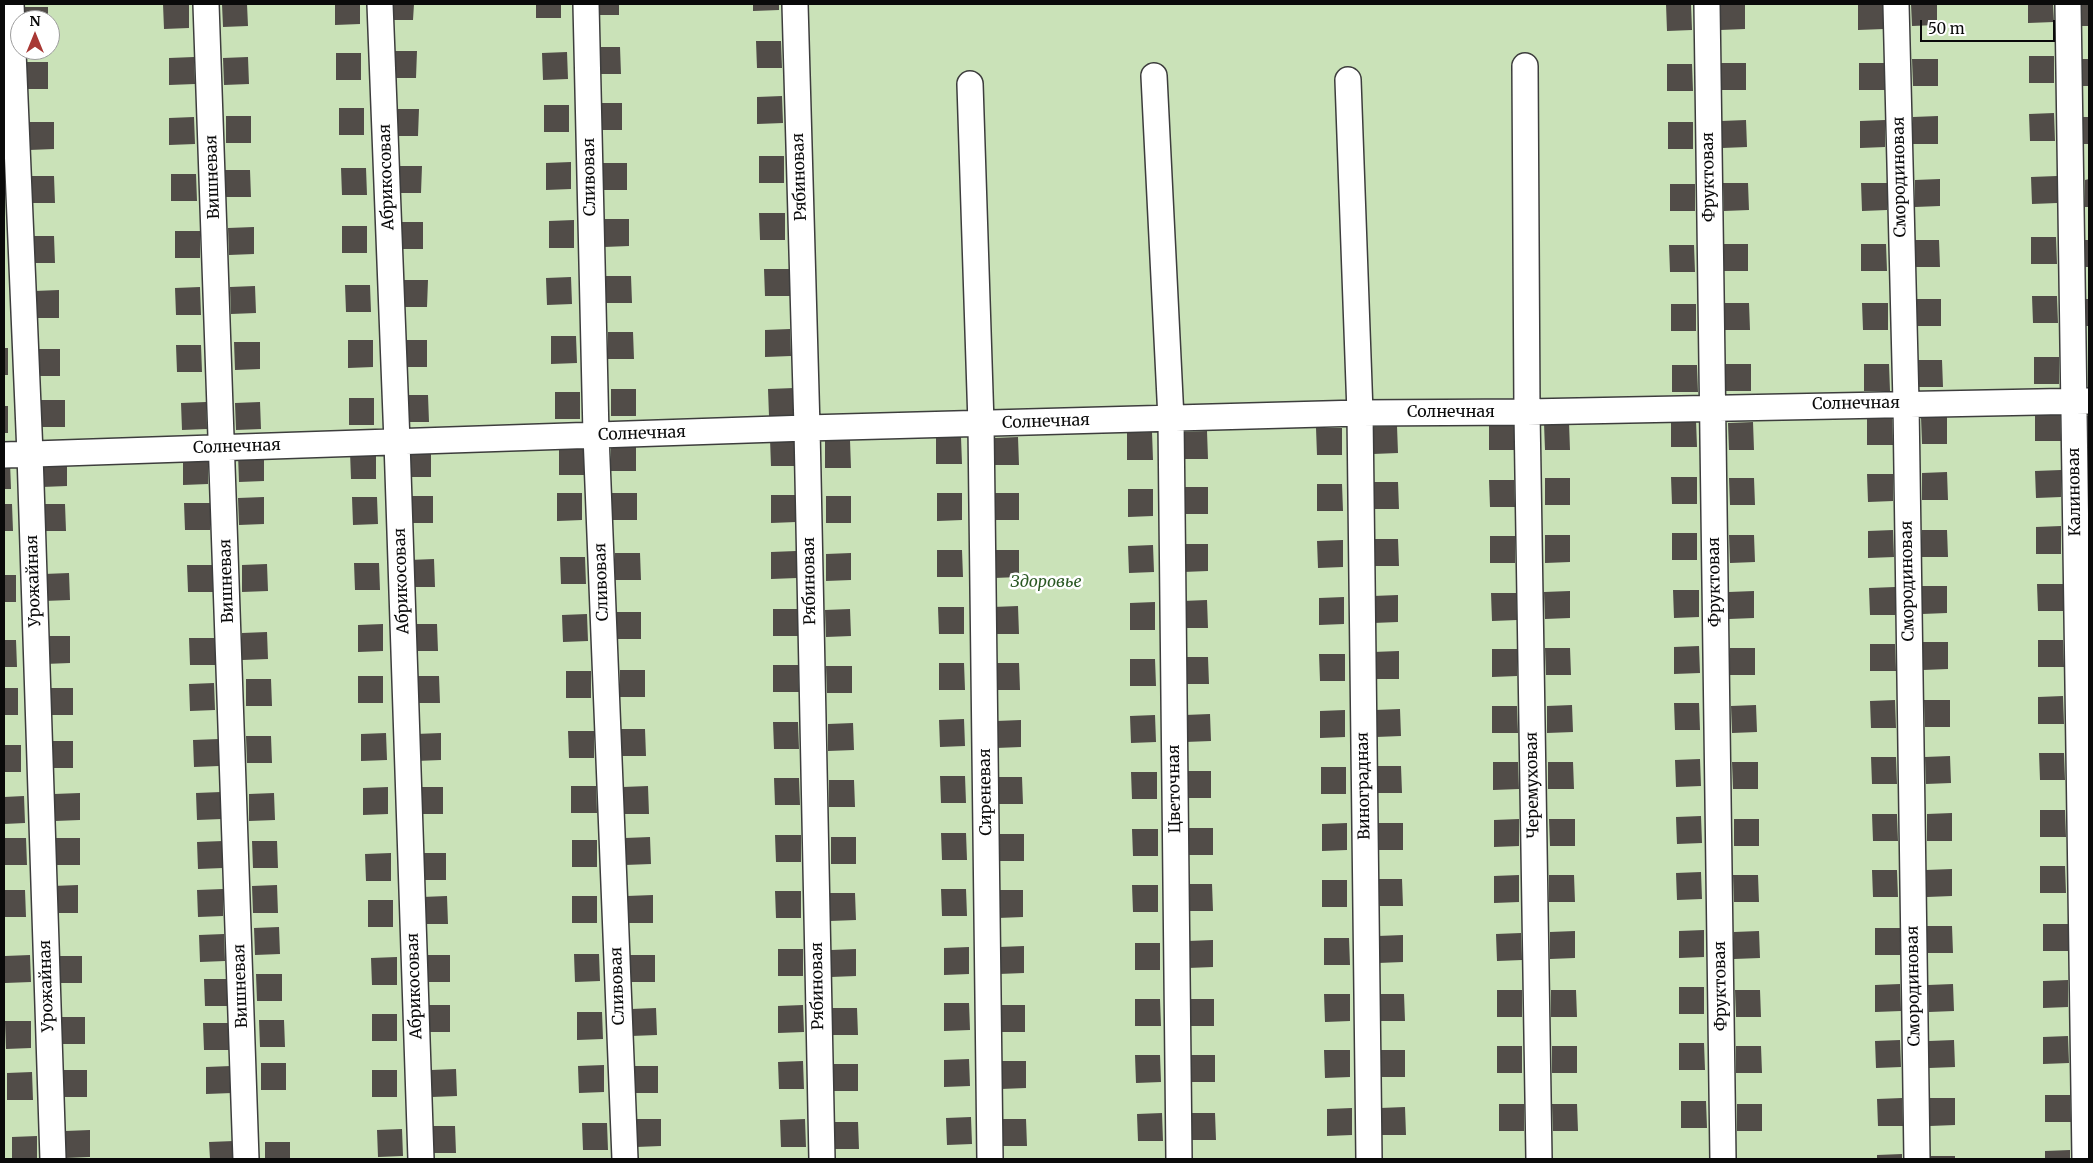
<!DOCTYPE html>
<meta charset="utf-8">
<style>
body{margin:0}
#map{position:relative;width:2093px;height:1163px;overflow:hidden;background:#fcfae9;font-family:Merriweather,serif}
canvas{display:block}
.frame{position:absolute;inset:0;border:5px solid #0a0a0a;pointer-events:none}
.north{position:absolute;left:10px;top:10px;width:50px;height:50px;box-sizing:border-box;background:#fff;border:1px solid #9d9d9d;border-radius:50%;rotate:0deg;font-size:14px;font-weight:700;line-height:20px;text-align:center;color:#0a0a0a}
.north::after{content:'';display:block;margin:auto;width:18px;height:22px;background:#a83834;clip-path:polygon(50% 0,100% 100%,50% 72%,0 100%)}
.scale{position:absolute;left:1920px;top:20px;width:135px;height:22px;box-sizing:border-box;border:2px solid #0a0a0a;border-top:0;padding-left:6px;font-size:15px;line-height:18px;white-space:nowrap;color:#0a0a0a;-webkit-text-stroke:4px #fff;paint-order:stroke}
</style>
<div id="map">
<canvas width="2093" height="1163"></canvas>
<div class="frame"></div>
<div class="north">N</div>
<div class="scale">50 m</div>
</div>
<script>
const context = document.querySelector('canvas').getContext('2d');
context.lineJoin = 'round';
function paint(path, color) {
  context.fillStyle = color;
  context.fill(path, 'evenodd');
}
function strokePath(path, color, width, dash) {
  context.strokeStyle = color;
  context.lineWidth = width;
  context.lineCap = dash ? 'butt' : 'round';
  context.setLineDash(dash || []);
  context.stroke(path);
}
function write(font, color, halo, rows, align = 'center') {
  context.font = font + ' Merriweather,serif';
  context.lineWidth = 5;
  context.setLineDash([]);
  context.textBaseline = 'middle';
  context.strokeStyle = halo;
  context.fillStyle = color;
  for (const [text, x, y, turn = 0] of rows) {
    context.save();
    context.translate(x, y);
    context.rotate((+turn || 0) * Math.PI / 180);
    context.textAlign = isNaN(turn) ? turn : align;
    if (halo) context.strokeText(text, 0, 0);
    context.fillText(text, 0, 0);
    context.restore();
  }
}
const green = new Path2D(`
 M4,4H2089V1159H4ZM20,20H50V50H20Z`);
const building = new Path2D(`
 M163,4H189V28L164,29Z
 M222,4H247L248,26L223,27Z
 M335,4H360V24L335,25Z
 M388,4H414L413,20H388Z
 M536,4H561V18H536Z
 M594,4H619V15H594Z
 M753,4H779V10L753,11Z
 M1666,4H1691L1692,30L1667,31Z
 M1720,4H1745V29L1720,30Z
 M1858,4H1883L1884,29L1858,30Z
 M1911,4H1937V25L1912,26Z
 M2028,4H2053L2054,22L2028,23Z
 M2081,4H2089V26H2082Z
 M23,7H48V20H23Z
 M756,41H781L782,68H757Z
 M595,47H620L621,74H595Z
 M391,51H417L416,78H391Z
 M567,52L568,79L543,80L542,53Z
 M336,53H361V80H336Z
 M2029,56H2054V83H2029Z
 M194,57L195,84L169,85V58Z
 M248,57L249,84L224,85L223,58Z
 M1912,59H1938V86H1913Z
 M2082,59H2089V86H2083Z
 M22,62H48V89H23Z
 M1721,63H1746V90H1721Z
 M1859,63H1884L1885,90H1859Z
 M1667,64H1692L1693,91H1667Z
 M782,96L783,123L757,124V97Z
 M597,103H622V130H597Z
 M544,105H569V132H544Z
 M339,108H364V135H339Z
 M393,109H419L418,136H393Z
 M2054,113L2055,141H2030L2029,114Z
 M226,116H251V143H226Z
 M1938,116V144H1913V117Z
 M194,117L195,144L169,145V118Z
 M2083,117H2089V144H2083Z
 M1746,120L1747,147L1722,148L1721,121Z
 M1885,120V147L1860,148V121Z
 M29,122H54V149L29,150Z
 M1668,122H1693V149H1668Z
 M759,156H784V183H759Z
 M571,162V189L546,190V163Z
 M601,163H627V190H602Z
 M396,166H422L421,193H396Z
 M341,168H366L367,195H342Z
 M225,170H250L251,197H226Z
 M171,174H196L197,201H171Z
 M29,176H54L55,203H29Z
 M2057,176V203L2032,204L2031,177Z
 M1940,179V206L1915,207V180Z
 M2089,179V207H2085V180Z
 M1723,183H1748L1749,210L1724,211Z
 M1861,183H1887V210L1862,211Z
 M1670,184H1695V211H1670Z
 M759,213H785V240H760Z
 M604,219H629V246L604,247Z
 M574,220V248H549V221Z
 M398,222H423V249H398Z
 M342,226H367V253H342Z
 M254,227V254L229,255L228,228Z
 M175,231H200V258H175Z
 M29,236H54L55,263H29Z
 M2031,237H2056L2057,264H2031Z
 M1914,240H1939L1940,267H1915Z
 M2084,240H2089V267H2084Z
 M1723,244H1748V271H1723Z
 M1861,244H1886L1887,271H1861Z
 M1669,245H1694L1695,272H1670Z
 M764,269H790V296H765Z
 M606,276H631L632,303H606Z
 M571,277L572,304L547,305L546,278Z
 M402,280H428L427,307H402Z
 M345,285H370L371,312H346Z
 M255,286L256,313L231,314L230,287Z
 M200,287L201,315H176L175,288Z
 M59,290V318H34V291Z
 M2032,296H2057L2058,323H2033Z
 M1916,299H1941V326H1916Z
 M2086,299H2089V326H2086Z
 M1724,303H1749L1750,330H1725Z
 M1862,303H1888V330H1863Z
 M1671,304H1696V331H1671Z
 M790,329L791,356L765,357V330Z
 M608,332H633L634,359H608Z
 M551,336H576L577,363L551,364Z
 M348,340H373V367L348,368Z
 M401,340H427V367H402Z
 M234,342H260V369L235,370Z
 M176,345H201L202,372H177Z
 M4,348H8V375H4Z
 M35,349H60V376H35Z
 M2034,357H2059V384H2034Z
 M1917,360H1942L1943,387H1918Z
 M1726,364H1751V391H1726Z
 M1864,364H1889L1890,391H1864Z
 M1672,365H1697L1698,392H1672Z
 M794,388V416H769L768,389Z
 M611,389H636V416H611Z
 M555,392H580V419H555Z
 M403,395H428L429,422H403Z
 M349,398H374V425H349Z
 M39,400H65V427H40Z
 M206,402L207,429L182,430L181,403Z
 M260,402L261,429L236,430L235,403Z
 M4,406H8V433H4Z
 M2035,414H2060L2061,441H2035Z
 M1921,417H1947V444H1922Z
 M1867,418H1892L1893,445H1867Z
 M1671,420H1696L1697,447H1671Z
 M1569,422L1570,450H1545L1544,423Z
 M1753,422L1754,450H1729L1728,423Z
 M1489,423H1514V450H1489Z
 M1397,426L1398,453L1373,454L1372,427Z
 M1316,428H1342V455H1317Z
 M1207,431L1208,459H1182V432Z
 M1152,432L1153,460H1127V433Z
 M936,437H961L962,464H936Z
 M1018,437L1019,465H993V438Z
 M770,439H795L796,466H771Z
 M850,440L851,468H825V441Z
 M636,443V471H611V444Z
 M584,447V475H559V448Z
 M405,450H431V477H406Z
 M350,452H376V479H351Z
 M238,454H264V481L239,482Z
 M208,457V484L183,485V458Z
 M67,459V486L42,487L41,460Z
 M4,462H10L11,489H4Z
 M2061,470V497L2036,498L2035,471Z
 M1947,472L1948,500H1922V473Z
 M1867,474H1893V501L1868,502Z
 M1671,477H1697V504H1672Z
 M1545,478H1570V505H1545Z
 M1729,478H1754L1755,505H1730Z
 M1489,480H1514L1515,507H1490Z
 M1373,482H1398L1399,509H1373Z
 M1317,484H1342L1343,511H1317Z
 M1183,487H1208V514H1183Z
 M1128,489H1153V516L1128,517Z
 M557,493H582V520L557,521Z
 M611,493H637V520H612Z
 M937,493H962V520L937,521Z
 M994,493H1019V520H994Z
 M771,495H796V522L771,523Z
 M408,496H433V523H408Z
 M826,496H851V523H826Z
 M264,497V524L239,525L238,498Z
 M352,497H377L378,524L353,525Z
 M184,503H210V530H185Z
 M4,504H12L13,531H4Z
 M40,504H65L66,531H40Z
 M2061,526V554H2036V527Z
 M1893,530L1894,557L1868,558V531Z
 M1922,530H1947L1948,557H1922Z
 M1672,533H1697V560H1672Z
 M1545,535H1570V562L1545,563Z
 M1729,535H1754L1755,562L1730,563Z
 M1490,536H1515V563H1490Z
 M1373,539H1398L1399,566H1373Z
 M1343,540V567L1318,568L1317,541Z
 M1183,544H1208V571L1183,572Z
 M1153,545L1154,572L1129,573L1128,546Z
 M937,550H962L963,577H937Z
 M994,550H1019V577L994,578Z
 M796,551L797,578L771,579V552Z
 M615,553H640L641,580H615Z
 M851,553V580L826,581V554Z
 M560,557H585L586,584H561Z
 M434,559L435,587H409V560Z
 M354,563H379L380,590H355Z
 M267,564L268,591L242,592V565Z
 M187,565H212L213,592H188Z
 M69,573L70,600L44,601V574Z
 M4,575H16V602H4Z
 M2037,584H2063V611H2038Z
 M1922,586H1947V613L1922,614Z
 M1895,587V615H1870L1869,588Z
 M1673,590H1699V617L1674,618Z
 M1570,591V618L1545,619L1544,592Z
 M1754,591V618L1729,619V592Z
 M1491,593H1516L1517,620L1492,621Z
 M1398,595V622L1373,623V596Z
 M1344,597V624L1319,625V598Z
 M1207,600L1208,628H1183L1182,601Z
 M1155,602V630H1130V603Z
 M1018,606L1019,634H994L993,607Z
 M938,607H964V634H939Z
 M773,609H798V636H773Z
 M850,609L851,636L826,637L825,610Z
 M616,612H641V639H616Z
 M587,614L588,641L563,642L562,615Z
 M383,624V651L358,652V625Z
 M412,624H437L438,651H413Z
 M267,632L268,659L242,660V633Z
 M44,636H70V663L45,664Z
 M189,638H215V665H190Z
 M4,640H16L17,667H4Z
 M2038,640H2063L2064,667H2038Z
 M1923,642H1948V669L1923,670Z
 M1870,644H1895L1896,671H1870Z
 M1699,646L1700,673L1674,674V647Z
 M1545,648H1570L1571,675H1546Z
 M1730,648H1755V675H1730Z
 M1492,649H1517V676L1492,677Z
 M1399,651V679H1374L1373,652Z
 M1319,654H1345V681H1320Z
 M1183,657H1208L1209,684H1184Z
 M1130,659H1155L1156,686H1130Z
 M939,663H964L965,690H939Z
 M994,663H1019L1020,690H995Z
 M773,665H798L799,692H773Z
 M826,666H852V693H827Z
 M620,670H645V697H620Z
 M566,671H591V698H566Z
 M358,676H383V703H358Z
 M414,676H439L440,703H415Z
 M246,679H271L272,706H246Z
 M214,683L215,710L190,711L189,684Z
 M4,688H18V715H4Z
 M47,688H73V715H48Z
 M2063,696L2064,724H2038V697Z
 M1895,700L1896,728H1871L1870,701Z
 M1924,700H1950V727H1925Z
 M1674,703H1699L1700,730H1675Z
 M1572,705L1573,732L1547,733V706Z
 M1756,705L1757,732L1732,733L1731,706Z
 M1492,706H1517L1518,733H1492Z
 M1400,709L1401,736L1376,737L1375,710Z
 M1345,710V737L1320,738V711Z
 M1210,714L1211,741L1185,742V715Z
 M1155,715L1156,742L1131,743L1130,716Z
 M964,719L965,746L940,747L939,720Z
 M1021,720V747L996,748V721Z
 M773,722H798L799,749H774Z
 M853,723L854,750L828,751V724Z
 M620,729H645L646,756H620Z
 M568,731H594V758H569Z
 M386,733L387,760L361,761V734Z
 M441,733V760L416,761V734Z
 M246,736H271L272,763H247Z
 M219,739V766L194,767L193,740Z
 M48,741H73V768H48Z
 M4,745H21V772H4Z
 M2039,753H2064L2065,780H2040Z
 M1950,756L1951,783L1926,784L1925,757Z
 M1871,757H1896L1897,784H1872Z
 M1700,759L1701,786L1676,787L1675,760Z
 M1493,762H1518L1519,789L1493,790Z
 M1548,762H1573L1574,789H1548Z
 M1732,762H1758V789H1733Z
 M1376,766H1401L1402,793H1377Z
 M1321,767H1346V794H1321Z
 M1186,771H1211V798H1186Z
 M1131,772H1157V799H1132Z
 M940,776H965L966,803H941Z
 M997,777H1022L1023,804H997Z
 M774,778H799L800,805H775Z
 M829,780H854L855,807H829Z
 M571,786H596L597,813H571Z
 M648,786L649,814H623V787Z
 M388,787V814L363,815V788Z
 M418,787H443V814H418Z
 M221,792L222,819L197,820L196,793Z
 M80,793V820L55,821L54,794Z
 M274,793L275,820L249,821V794Z
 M24,796L25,823L4,824V797Z
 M2040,810H2065L2066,837H2040Z
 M1952,813V841H1927V814Z
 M1872,814H1897L1898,841H1873Z
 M1701,816L1702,843L1677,844L1676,817Z
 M1519,819V846L1494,847V820Z
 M1549,819H1575V846H1550Z
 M1734,819H1759V846H1734Z
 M1347,823V850L1322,851V824Z
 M1378,823H1403V850H1378Z
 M1187,828H1213V855H1188Z
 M1132,829H1158V856H1133Z
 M941,833H966L967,860H942Z
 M998,834H1024V861H999Z
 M775,835H801V862H776Z
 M650,837L651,864L625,865V838Z
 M831,837H856V864H831Z
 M4,838H26L27,865H4Z
 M54,838H80V865H55Z
 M572,840H597V867H572Z
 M223,841V868L198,869L197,842Z
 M252,841H277L278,868H253Z
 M391,853V881H366L365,854Z
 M421,853H446V880H421Z
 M2040,866H2065L2066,893H2040Z
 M1952,869V896L1927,897L1926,870Z
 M1872,870H1897L1898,897H1873Z
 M1701,872L1702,899L1677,900L1676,873Z
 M1519,875V902L1494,903V876Z
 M1549,875H1574L1575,902H1549Z
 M1733,875H1758L1759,902H1734Z
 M1377,879H1402L1403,906H1378Z
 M1322,880H1347V907H1322Z
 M1187,884H1212L1213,911H1187Z
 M78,885V913H53V886Z
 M277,885L278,913H253L252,886Z
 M1132,885H1158V912H1133Z
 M223,889V916L198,917L197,890Z
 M941,889H966L967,916H942Z
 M4,890H25L26,917H4Z
 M998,890H1023V917L998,918Z
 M775,891H801V918H776Z
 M830,893H855L856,920L830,921Z
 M653,895V923H628L627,896Z
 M447,896L448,924H423L422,897Z
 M572,896H597V923H572Z
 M368,900H393V927H368Z
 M2043,924H2068V951H2043Z
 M1927,926H1952L1953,953H1927Z
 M279,927L280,954L255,955L254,928Z
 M1875,928H1900V955H1875Z
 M1704,930V957L1679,958V931Z
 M1575,931V958L1550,959V932Z
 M1759,931L1760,958L1734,959V932Z
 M1521,933L1522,960L1497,961L1496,934Z
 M224,934L225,961L200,962L199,935Z
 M1403,935V962L1378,963V936Z
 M1324,938H1349L1350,965H1324Z
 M1213,940V967L1188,968V941Z
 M1135,943H1160V970H1135Z
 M1024,946V973L999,974V947Z
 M969,947V974L944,975V948Z
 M778,949H803V976H778Z
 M856,949V976L831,977V950Z
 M574,954H599L600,981L575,982Z
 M30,955L31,982L5,983V956Z
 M425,955H450V982H425Z
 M629,955H655V982H630Z
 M57,956H82V983H57Z
 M397,957V985H372L371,958Z
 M256,974H282V1001H257Z
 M204,979H229L230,1006H205Z
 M2068,980V1007L2043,1008V981Z
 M1900,984L1901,1011L1875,1012V985Z
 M1953,984L1954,1011L1929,1012L1928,985Z
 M1679,987H1704V1014H1679Z
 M1497,990H1522V1017H1497Z
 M1551,990H1576L1577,1017H1551Z
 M1735,990H1760L1761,1017H1736Z
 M1324,994H1350V1021L1325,1022Z
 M1379,994H1404L1405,1021H1380Z
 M1135,999H1160L1161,1026H1135Z
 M1189,999H1214V1026H1189Z
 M944,1003H969L970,1030L944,1031Z
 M425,1005H450V1032H425Z
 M803,1005L804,1032L778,1033V1006Z
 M1000,1005H1025V1032H1000Z
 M656,1008L657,1035L631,1036V1009Z
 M832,1008H857L858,1035H832Z
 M577,1012H602L603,1039L577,1040Z
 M372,1014H397V1041H372Z
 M60,1017H85V1044H60Z
 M259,1020H284L285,1047H260Z
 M5,1021H31V1048L6,1049Z
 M203,1023H228L229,1050H204Z
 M2068,1036L2069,1063L2043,1064V1037Z
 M1900,1040L1901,1067L1876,1068L1875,1041Z
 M1954,1040L1955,1067L1929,1068V1041Z
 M1679,1043H1704L1705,1070H1679Z
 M1497,1046H1522V1073H1497Z
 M1552,1046H1577V1073H1552Z
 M1736,1046H1761L1762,1073H1736Z
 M1324,1050H1350V1077L1325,1078Z
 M1380,1050H1405V1077H1380Z
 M1135,1055H1160L1161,1082L1136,1083Z
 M1190,1055H1215V1082H1190Z
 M969,1059L970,1086L944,1087V1060Z
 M803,1061L804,1089H779L778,1062Z
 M1001,1061H1026V1088L1001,1089Z
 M261,1063H286V1090H261Z
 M833,1064H858V1091H833Z
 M604,1065V1092L579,1093L578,1066Z
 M231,1066L232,1093L206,1094V1067Z
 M633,1066H658V1093H633Z
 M456,1069L457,1096L432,1097L431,1070Z
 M62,1070H87V1097H62Z
 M372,1070H397V1097H372Z
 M32,1072L33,1100H7V1073Z
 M2045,1095H2070L2071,1122H2045Z
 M1902,1098L1903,1126H1878L1877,1099Z
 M1929,1098H1955V1125L1930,1126Z
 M1681,1101H1706L1707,1128H1681Z
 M1499,1104H1524V1131H1499Z
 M1552,1104H1577L1578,1131H1553Z
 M1737,1104H1762V1131H1737Z
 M1405,1107L1406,1135H1381L1380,1108Z
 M1352,1108V1135L1327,1136V1109Z
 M1162,1113L1163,1141H1138L1137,1114Z
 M1190,1113H1215L1216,1140H1190Z
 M971,1117L972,1144L947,1145L946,1118Z
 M636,1119H661V1146L636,1147Z
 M805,1119L806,1147H781L780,1120Z
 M1001,1119H1026L1027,1146H1002Z
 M833,1122H858L859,1149H834Z
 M582,1123H607L608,1150H583Z
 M430,1126H455L456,1153H430Z
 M402,1129L403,1156L378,1157L377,1130Z
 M90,1130V1157L65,1158V1131Z
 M37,1136V1159H12V1137Z
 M234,1141L235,1159H210L209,1142Z
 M265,1142H290V1159H265Z
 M2070,1150V1159H2045V1151Z
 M1902,1154V1159H1877V1155Z
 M1929,1156H1955V1159H1930Z`);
const minor = new Path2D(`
 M11,4L30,454L53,1159
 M206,4L246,1159
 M380,4L397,442L421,1159
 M586,4L596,435L625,1159
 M795,4L807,428L822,1159
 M1707,4L1723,1159
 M1896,4L1906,403L1917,1159
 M2068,4L2085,1159
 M1525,66L1527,412L1539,1159
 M1154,76L1171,419L1179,1159
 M1348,80L1360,413L1369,1159
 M970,84L981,424L990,1159
 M4,455L807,428L1360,413L1527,412L2089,401`);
const streetNames = [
 ["Вишневая",213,177,-92],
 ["Абрикосовая",387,177,-92],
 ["Сливовая",590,177,-91],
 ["Рябиновая",800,177,-92],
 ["Фруктовая",1709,177,-91],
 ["Смородиновая",1900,177,-91],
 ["Солнечная",1856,404,-1],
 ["Солнечная",1451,412],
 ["Солнечная",1046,422,-2],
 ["Солнечная",642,434,-2],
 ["Солнечная",237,447,-2],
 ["Калиновая",2075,492,-91],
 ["Урожайная",34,581,-92],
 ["Вишневая",227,581,-92],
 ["Абрикосовая",402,581,-92],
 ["Рябиновая",810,581,-91],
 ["Смородиновая",1908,581,-91],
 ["Сливовая",602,582,-92],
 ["Фруктовая",1715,582,-91],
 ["Черемуховая",1533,785,-91],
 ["Виноградная",1364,786,-91],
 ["Цветочная",1175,789,-91],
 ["Сиреневая",986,792,-91],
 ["Урожайная",47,986,-92],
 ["Вишневая",241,986,-92],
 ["Абрикосовая",415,986,-92],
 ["Сливовая",618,986,-92],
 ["Рябиновая",818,986,-91],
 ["Фруктовая",1721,986,-91],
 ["Смородиновая",1914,986,-91]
];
const parkNames = [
 ["Здоровье",1046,582]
];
paint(green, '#cae2b8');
paint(building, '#514c48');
strokePath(minor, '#3d3d3d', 28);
strokePath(minor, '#fff', 25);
write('16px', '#0a0a0a', '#fff', streetNames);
write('italic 16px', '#2a5823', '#fff', parkNames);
</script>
